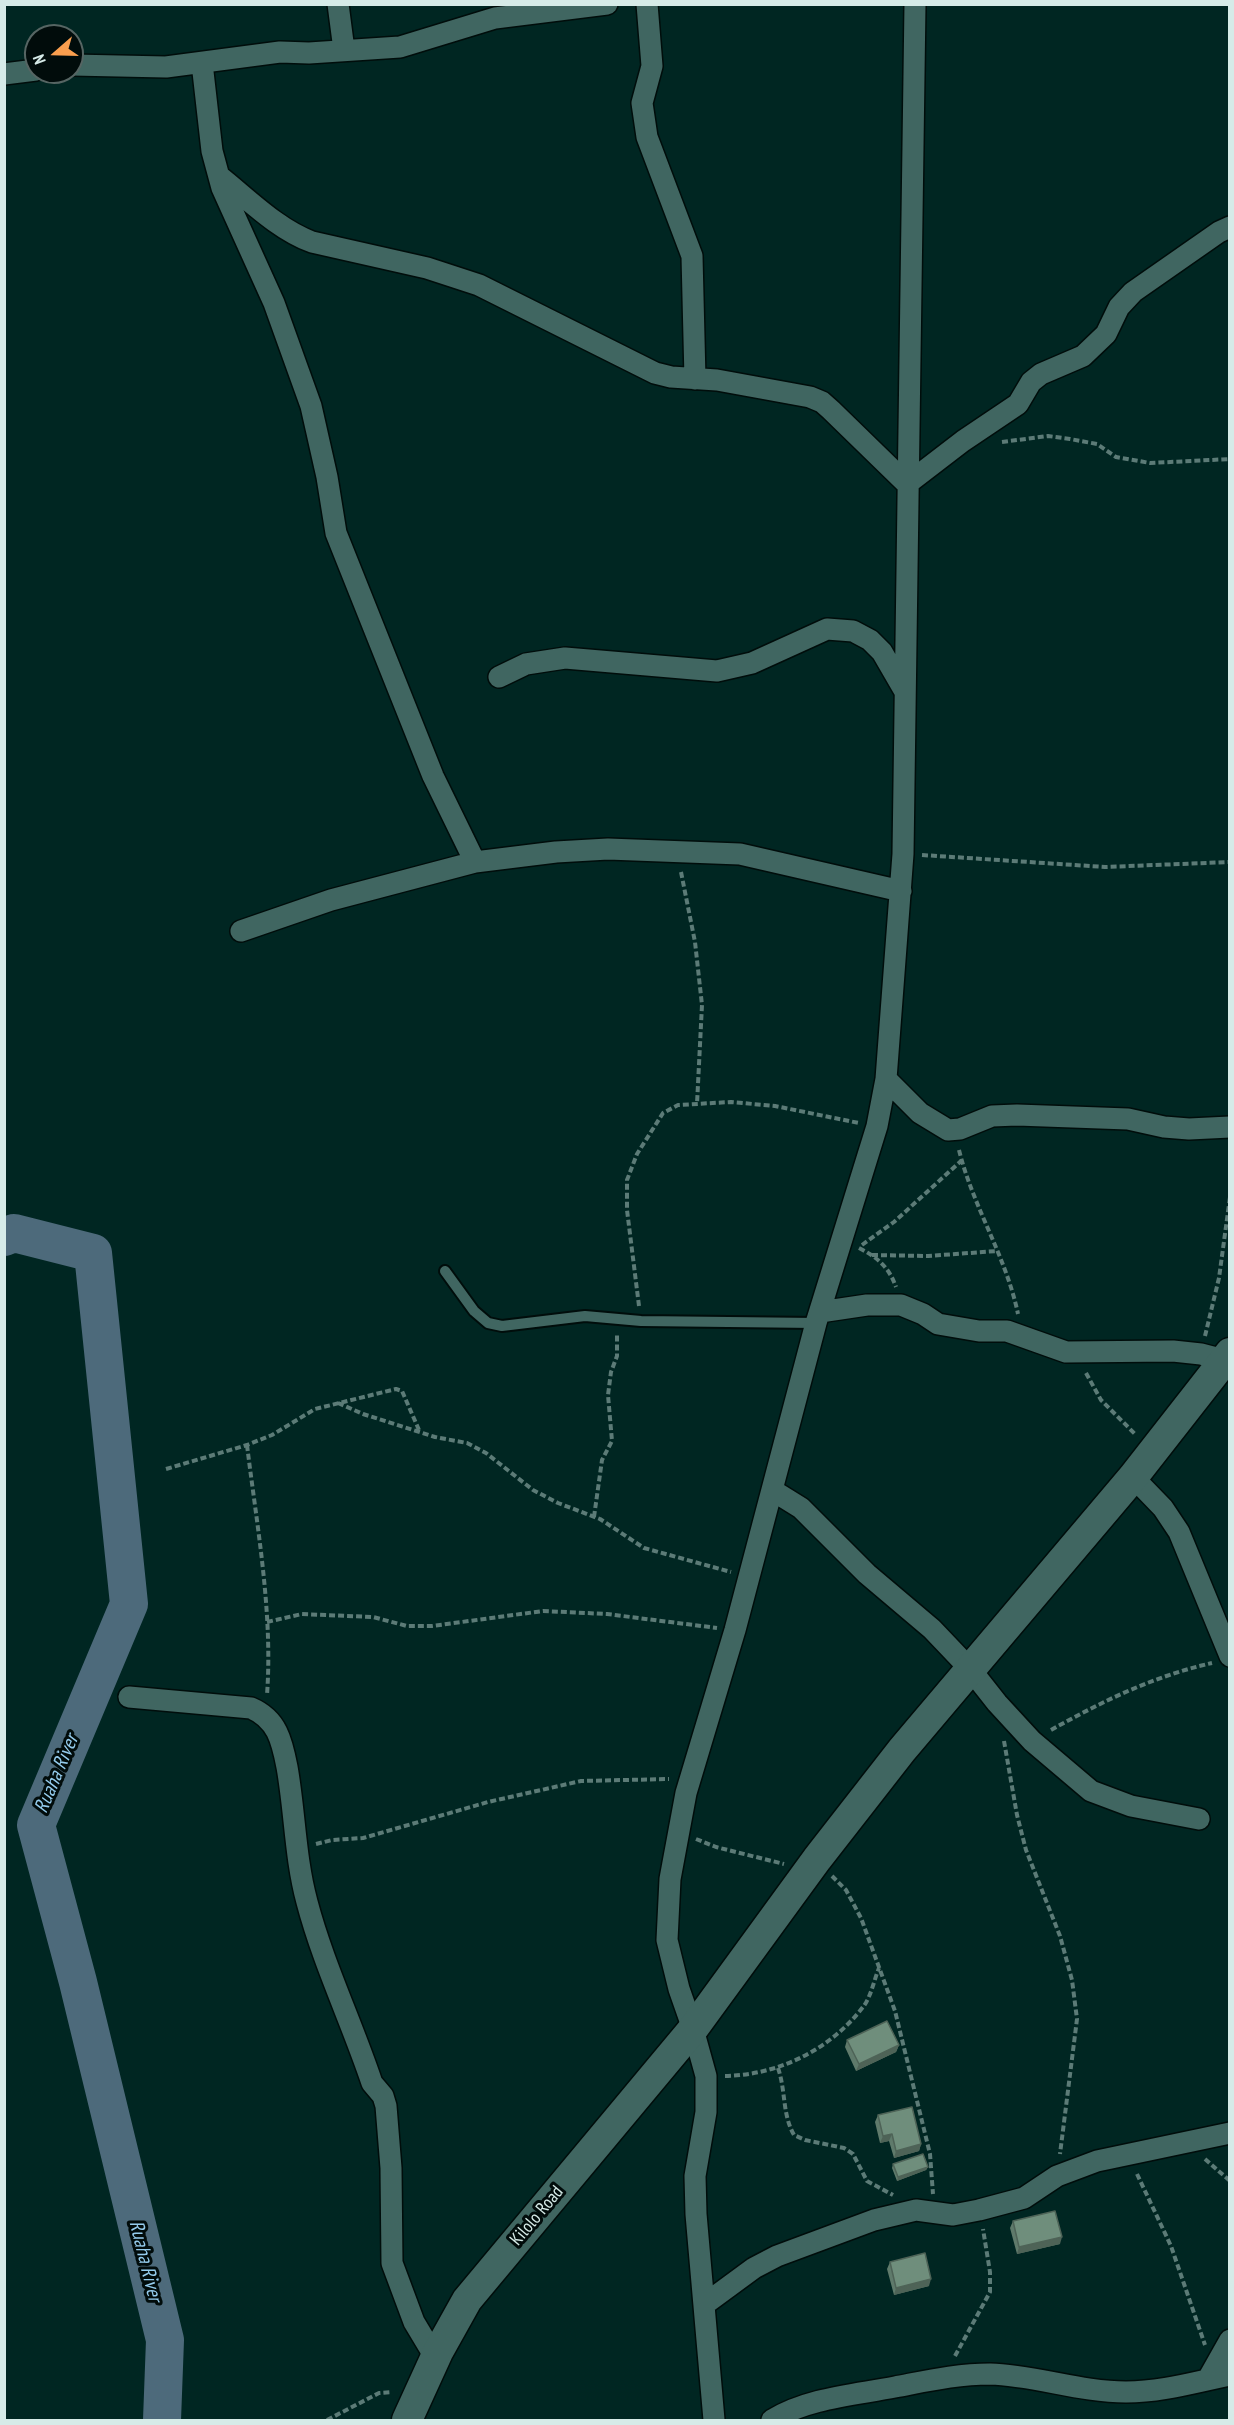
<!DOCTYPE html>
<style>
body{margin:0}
#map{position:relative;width:1234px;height:2425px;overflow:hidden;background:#002622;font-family:"PT Sans Narrow",sans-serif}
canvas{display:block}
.frame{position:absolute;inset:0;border:6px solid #d6ebe8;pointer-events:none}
.north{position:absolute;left:24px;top:24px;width:60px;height:60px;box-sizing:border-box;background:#010c0b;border:2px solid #566563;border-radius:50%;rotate:250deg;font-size:16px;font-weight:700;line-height:24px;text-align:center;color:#d6ebe8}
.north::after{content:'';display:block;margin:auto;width:21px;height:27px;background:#fa9f4f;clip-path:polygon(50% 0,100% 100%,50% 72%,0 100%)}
</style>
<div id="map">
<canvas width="1234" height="2425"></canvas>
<div class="frame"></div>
<div class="north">N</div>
</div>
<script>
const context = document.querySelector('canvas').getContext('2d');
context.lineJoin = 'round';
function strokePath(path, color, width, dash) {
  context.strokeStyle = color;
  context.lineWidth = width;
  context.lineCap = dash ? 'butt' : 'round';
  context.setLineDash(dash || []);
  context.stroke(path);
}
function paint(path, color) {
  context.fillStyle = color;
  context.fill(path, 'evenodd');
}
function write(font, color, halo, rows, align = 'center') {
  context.font = font + ' "PT Sans Narrow",sans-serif';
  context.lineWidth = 6;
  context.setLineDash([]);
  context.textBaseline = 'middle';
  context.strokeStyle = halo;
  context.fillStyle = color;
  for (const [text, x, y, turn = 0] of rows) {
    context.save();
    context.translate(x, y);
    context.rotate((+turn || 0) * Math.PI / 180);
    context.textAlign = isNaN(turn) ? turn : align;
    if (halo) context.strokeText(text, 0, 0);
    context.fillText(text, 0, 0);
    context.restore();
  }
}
const river = new Path2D(`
 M4,1237L14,1233L93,1253L129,1604L36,1825L78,1982L165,2340L162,2420`);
const path = new Path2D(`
 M1002,442L1048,436L1070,439L1097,444L1116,457L1150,463L1230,459
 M922,855L1105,867L1230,862
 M681,872L695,942L702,1005L697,1104
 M959,1150C973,1207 1006,1256 1018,1314
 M862,1245L894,1222L961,1161
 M859,1248C877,1257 889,1267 896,1287
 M872,1255L928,1256L997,1251
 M639,1306L627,1210V1180L637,1154L663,1113L678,1105L731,1102L775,1106L859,1123
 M1205,1336L1219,1278L1230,1197
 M1086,1373L1101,1400L1135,1434
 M338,1403L363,1414L435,1437L467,1443L486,1453L533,1490L558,1503L600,1519L644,1548L731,1572
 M247,1445C257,1527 273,1612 267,1695
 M166,1469L247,1445L272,1435L315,1409L396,1389L402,1391L419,1430
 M594,1517L602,1460L612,1441L608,1395L611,1372L617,1356V1334
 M267,1622L302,1614L373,1617L407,1626H432L543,1611L607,1614L717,1628
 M1051,1730C1103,1701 1154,1676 1212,1663
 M1004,1741L1017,1815L1026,1850L1060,1936L1072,1980L1077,2019L1060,2154
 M696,1839L716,1847L784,1864
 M316,1844L332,1840L363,1838L488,1802L581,1781L669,1779
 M832,1876L846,1890L861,1918L895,2011L930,2154L933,2194
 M778,2068C786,2091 782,2114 794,2135L805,2140L844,2148L853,2154L867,2181L893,2195
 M725,2076C778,2075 830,2050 863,2007C871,1997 874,1980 879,1968
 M1205,2159L1230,2181
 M1137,2174L1171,2246L1205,2345
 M955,2356L990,2292V2272L983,2229
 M327,2420L379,2393L392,2392`);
const lane = new Path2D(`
 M445,1271L474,1311L488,1323L502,1326L585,1316L641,1321L816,1323`);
const street = new Path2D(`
 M338,4L344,50
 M647,4L652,66L642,103L647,137L692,256L695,379
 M202,63L212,151L222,188L274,303L311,406L327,477L336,533L433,776L475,862
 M72,65L166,67L280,52L309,53L400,47L495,18L607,4
 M4,74L36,70
 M219,176C248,199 277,229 312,242L427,268L479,285L655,373L671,377L717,380L810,397L822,402L831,410L907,484L963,441L1018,404L1031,382L1041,374L1083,356L1106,334L1119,307L1133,292L1219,232L1230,227
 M499,677L526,664L565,658L717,671L752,663L827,629L853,631L870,640L882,652L904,690
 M241,931L331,900L475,862L556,852L608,849L740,854L901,891
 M886,1079L920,1113L948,1130L960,1129L992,1116L1017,1115L1128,1119L1164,1127L1189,1129L1230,1127
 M820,1312L867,1305H901L923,1314L938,1324L979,1331H1007L1066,1352L1173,1351L1201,1354L1224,1360
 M1133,1477L1163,1508L1179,1532L1230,1656
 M772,1490L801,1508L867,1574L932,1629L971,1670L997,1703L1032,1741L1091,1791L1131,1806L1199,1819
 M129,1697L251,1708C277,1719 282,1741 287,1767C295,1812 295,1858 307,1902C323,1963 352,2023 372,2083L383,2096L386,2106L391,2168L392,2263L414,2322L435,2357
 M705,2304L754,2268L777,2256L874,2220L916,2210L953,2215L979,2210L1024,2198L1057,2176L1097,2161L1230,2133
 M1208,2379L1230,2340
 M714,2420L696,2214L695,2176L706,2112V2076L693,2029L679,1989L667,1940L670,1879L686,1793L735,1630L816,1323L877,1126L886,1079L903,854L915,4
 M772,2420C808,2398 854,2395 895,2387C927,2381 957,2374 990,2374C1034,2375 1080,2392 1126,2392C1162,2392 1195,2382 1230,2375`);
const secondary = new Path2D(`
 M407,2420L438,2352L467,2300L693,2029L817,1859L902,1750L1133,1477L1230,1353`);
const wall = new Path2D(`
 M847,2040L899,2045L896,2052L856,2071L845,2047Z
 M878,2115L921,2144L919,2151L894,2158L889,2141L880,2143L875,2122Z
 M893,2164L928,2167L926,2170L897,2181L892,2168Z
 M1013,2221L1060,2244L1017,2254L1010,2228Z
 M890,2262L929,2286L894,2295L887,2269Z`);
const shadedWall = new Path2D(`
 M899,2045L896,2052L856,2071L859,2064Z
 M892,2134L889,2141L880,2143L883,2136Z
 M921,2144L919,2151L894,2158L896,2151Z
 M928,2167L926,2170L897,2181L898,2177Z
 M1062,2237L1060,2244L1017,2254L1019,2247Z
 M931,2279L929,2286L894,2295L896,2288Z`);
const building = new Path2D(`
 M887,2021L899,2045L859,2064L847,2040Z
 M912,2107L921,2144L896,2151L892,2134L883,2136L878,2115Z
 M923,2154L928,2167L898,2177L893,2164Z
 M1055,2211L1062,2237L1019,2247L1013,2221Z
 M925,2253L931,2279L896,2288L890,2262Z`);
const streetNames = [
 ["Kilolo Road",537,2216,-50]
];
const waterNames = [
 ["Ruaha River",57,1774,-67],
 ["Ruaha River",145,2261,76]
];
strokePath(river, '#4d6a7b', 38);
strokePath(lane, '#000d0b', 14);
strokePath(street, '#000d0b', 24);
strokePath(secondary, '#000d0b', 33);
strokePath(path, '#5c7b77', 4, [6, 3]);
strokePath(lane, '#406661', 10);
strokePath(street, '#406661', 21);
strokePath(secondary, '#406661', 30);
paint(wall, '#5f7a6b');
paint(shadedWall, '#4e6357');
paint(building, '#6f8e7c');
strokePath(building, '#4e6357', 1.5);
write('18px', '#d6ebe8', '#010c0b', streetNames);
write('italic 20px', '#94cbec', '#010c0b', waterNames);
</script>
